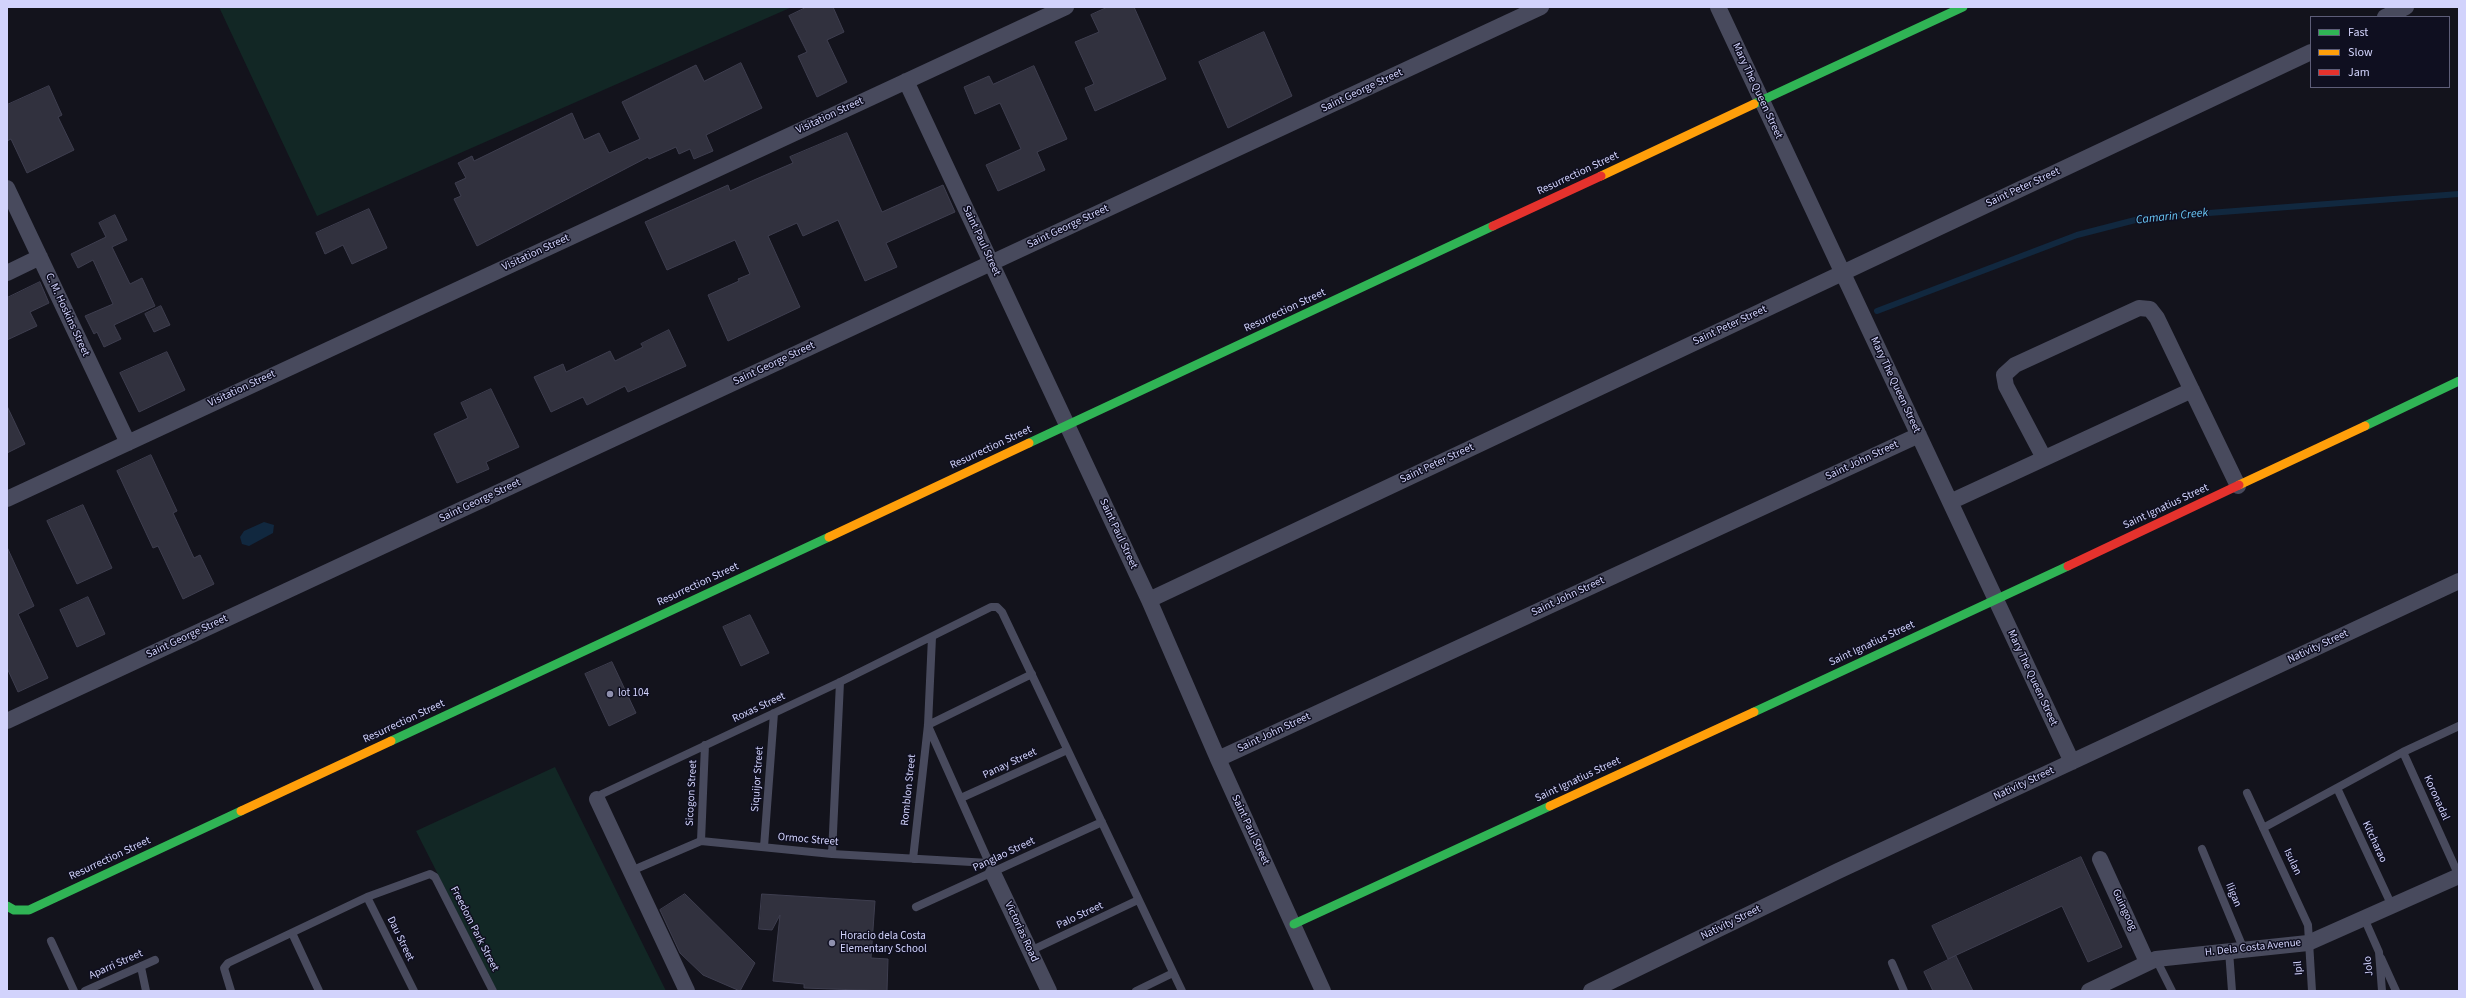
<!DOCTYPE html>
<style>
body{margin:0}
#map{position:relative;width:2466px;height:998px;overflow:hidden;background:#13131c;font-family:"Source Sans 3",sans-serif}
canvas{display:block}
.frame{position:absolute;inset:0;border:8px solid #d2d3fc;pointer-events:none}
.legend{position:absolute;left:2310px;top:16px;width:140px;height:72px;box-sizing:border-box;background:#0f0f20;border:1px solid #5d5d78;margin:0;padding:5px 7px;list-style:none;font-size:12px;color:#d2d3fc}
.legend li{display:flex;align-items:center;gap:8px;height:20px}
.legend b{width:20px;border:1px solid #5d5d78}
</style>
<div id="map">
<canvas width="2466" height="998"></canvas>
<div class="frame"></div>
<ul class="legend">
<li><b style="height:5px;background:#30b455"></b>Fast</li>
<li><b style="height:5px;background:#ff9f0a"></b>Slow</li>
<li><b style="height:5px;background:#e5322d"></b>Jam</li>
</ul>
</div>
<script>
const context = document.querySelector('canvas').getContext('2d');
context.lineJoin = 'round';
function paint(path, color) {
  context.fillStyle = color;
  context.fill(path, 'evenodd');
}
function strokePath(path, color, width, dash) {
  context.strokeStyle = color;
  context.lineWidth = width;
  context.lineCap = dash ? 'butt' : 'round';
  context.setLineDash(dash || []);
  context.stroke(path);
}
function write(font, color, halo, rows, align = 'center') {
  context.font = font + ' "Source Sans 3",sans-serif';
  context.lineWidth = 3;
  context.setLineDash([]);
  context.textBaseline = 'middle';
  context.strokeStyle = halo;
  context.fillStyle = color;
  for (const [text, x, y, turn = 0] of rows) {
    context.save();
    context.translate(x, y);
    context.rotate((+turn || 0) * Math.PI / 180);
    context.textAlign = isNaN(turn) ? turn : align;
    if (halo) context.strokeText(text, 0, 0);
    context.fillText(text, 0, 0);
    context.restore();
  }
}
const green = new Path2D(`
 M219,7H792L317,216Z
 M555,767L666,991H497L416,831Z`);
const water = new Path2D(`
 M264,522L274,525L273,533L249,546L242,544L240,537L244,531Z`);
const stream = new Path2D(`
 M1877,311L2077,235L2143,218L2459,194`);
const building = new Path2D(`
 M807,7H833L844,32L827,40L847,82L817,97L798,56L807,52L789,16Z
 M1108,7H1134L1166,79L1095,111L1085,88L1094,84L1075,42L1099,32L1091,15Z
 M1264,32L1292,96L1228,128L1199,62Z
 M741,63L762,108L706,135L713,151L694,159L690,149L679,154L676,147L649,159L648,157L477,246L454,199L461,196L455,183L466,178L458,163L472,156L474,161L572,113L584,140L599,133L609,153L640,139L622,102L696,65L704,81Z
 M1034,66L1067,139L1037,152L1045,170L998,191L986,165L1021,149L1000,103L975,114L964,87L989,76L993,84Z
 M49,86L62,115L58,117L74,150L27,173L11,139L7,141V105Z
 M847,133L882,212L943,185L955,212L886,243L897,267L865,281L838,220L803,236L797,223L768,236L800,307L728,341L708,295L739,281L738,279L750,274L735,240L667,270L645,222L728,185L730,191L754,180L793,163L790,157Z
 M369,209L387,248L352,264L343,245L325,254L316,233Z
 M115,215L127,240L112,247L130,284L142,278L155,306L114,325L121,339L104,347L97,332L94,334L85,316L113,304L93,260L78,268L71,254L106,237L99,223Z
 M40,282L49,303L30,312L37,326L7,340V298Z
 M161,306L170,325L154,332L145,314Z
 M669,330L686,366L628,392L625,386L587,405L583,397L551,412L534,377L563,364L566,372L610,351L615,361L643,347L641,344Z
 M167,352L185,390L139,412L120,373Z
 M491,389L519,447L486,462L489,469L457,483L434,434L468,418L461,403Z
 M7,406L25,444L7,453Z
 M151,455L177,511L173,513L194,558L200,555L214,584L183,599L158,546L153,548L117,471Z
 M83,505L112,568L77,584L47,521Z
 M7,547L34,606L18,614L48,678L18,692L7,668Z
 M88,597L105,634L77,647L60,610Z
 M750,615L769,653L741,666L723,627Z
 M612,662L636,713L609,726L585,674Z
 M2081,857L2122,947L2088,962L2062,906L1948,959L1932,926Z
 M685,894L755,963L740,991L703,975L680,953L660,910Z
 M762,894L875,901L871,958L888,959L887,991L804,988V984L773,981L780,915L772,930L759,929Z
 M1956,956L1973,991H1933L1924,972Z`);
const lane = new Path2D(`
 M928,725L1032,674
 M928,726L991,867
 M2403,752L2459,876
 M2337,788L2392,906
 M2247,793L2308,925L2312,991
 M961,798L1067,750
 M597,799L602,794L840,682L991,607H997L1002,612L1182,991
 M2263,828L2403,752L2459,726
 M701,841L705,745
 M764,847L774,713
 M2202,849L2244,950
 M832,854L840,682
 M913,859L928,725L932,637
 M631,871L701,841L832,854L989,863
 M367,897L414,991
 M916,907L1102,822
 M2364,918L2379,952L2382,991
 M292,933L319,991
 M51,941L74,991
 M1030,951L1138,900
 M2229,951L2232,991
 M2381,958L2396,991
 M2156,959L2172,991
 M1892,963L1904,991
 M141,967L146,991
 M85,991L155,960
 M231,991L224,968L228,963L367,897L430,874L435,877L493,991
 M1136,991L1173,973`);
const street = new Path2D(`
 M1718,7L2072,762
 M2385,17L2406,7
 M906,81L1149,600L1218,759L1323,991
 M7,188L128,443
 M7,273L40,257
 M2044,458L2006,386L2004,375L2015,365L2139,308L2150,309L2157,318L2238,486
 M7,499L1066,7
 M1950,502L2192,390
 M1149,600L2311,52
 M7,721L1541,7
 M1218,759L1919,435
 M597,799L687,991
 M2100,859L2147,962
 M993,873L1049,991
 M1591,991L1838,871L2459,581
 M2089,991L2156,959L2308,943L2459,876`);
const fast = new Path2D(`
 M1754,104L1963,7
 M2365,426L2459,381
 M1029,443L1493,226
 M1754,712L2068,566
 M391,741L829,537
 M7,906L14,910H29L241,811
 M1294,924L1550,806`);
const slow = new Path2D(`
 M1601,176L1754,104
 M2239,485L2365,426
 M829,537L1029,443
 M1550,806L1754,712
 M241,811L391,741`);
const jam = new Path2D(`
 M1493,226L1601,176
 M2068,566L2239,485`);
const markers = [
 [610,694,4,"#8f90ae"],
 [832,943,4,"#8f90ae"]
];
const streetNames = [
 ["Saint George Street",1362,91,-25],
 ["Mary The Queen Street",1757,91,65],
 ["Visitation Street",830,116,-25],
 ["Resurrection Street",1578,174,-25],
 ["Saint Peter Street",2023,188,-25],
 ["Saint George Street",1068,227,-25],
 ["Saint Paul Street",981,241,65],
 ["Visitation Street",536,253,-25],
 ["Resurrection Street",1285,311,-25],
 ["C. M. Hoskins Street",67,315,65],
 ["Saint Peter Street",1730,326,-25],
 ["Saint George Street",774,364,-25],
 ["Mary The Queen Street",1895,385,65],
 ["Visitation Street",242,389,-25],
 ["Resurrection Street",991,448,-25],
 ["Saint John Street",1862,461,-25],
 ["Saint Peter Street",1437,464,-25],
 ["Saint George Street",480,501,-25],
 ["Saint Ignatius Street",2166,507,-25],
 ["Saint Paul Street",1118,534,65],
 ["Resurrection Street",698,585,-25],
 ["Saint John Street",1568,597,-25],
 ["Saint George Street",187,637,-25],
 ["Saint Ignatius Street",1872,644,-25],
 ["Nativity Street",2318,647,-25],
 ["Mary The Queen Street",2032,678,65],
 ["Roxas Street",759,708,-25],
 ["Resurrection Street",404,722,-25],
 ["Saint John Street",1274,733,-25],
 ["Panay Street",1010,764,-25],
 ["Siquijor Street",758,779,-86],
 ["Saint Ignatius Street",1578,780,-25],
 ["Nativity Street",2024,784,-25],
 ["Romblon Street",909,790,-84],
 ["Sicogon Street",692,793,-87],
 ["Koronadal",2436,798,66],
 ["Saint Paul Street",1250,830,65],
 ["Ormoc Street",808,840,5],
 ["Kitcharao",2374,842,65],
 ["Panglao Street",1004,855,-25],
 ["Resurrection Street",110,859,-25],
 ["Isulan",2292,862,65],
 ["Iligan",2233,895,68],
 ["Guingoog",2124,910,65],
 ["Palo Street",1080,916,-25],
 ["Nativity Street",1731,923,-26],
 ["Freedom Park Street",474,929,63],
 ["Victorias Road",1021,932,65],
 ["Dau Street",400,939,64],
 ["H. Dela Costa Avenue",2253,948,-6],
 ["Aparri Street",116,965,-24],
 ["Jolo",2369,966,-96],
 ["Ipil",2299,968,-94]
];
const poiNames = [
 ["lot 104",618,694],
 ["Horacio dela Costa",840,937],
 ["Elementary School",840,950]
];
const waterNames = [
 ["Camarin Creek",2172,217,-6]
];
paint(green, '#122725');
paint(water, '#11283f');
strokePath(stream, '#11283f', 6);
paint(building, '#31313e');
strokePath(building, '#3e3e4f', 1);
strokePath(lane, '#484a5d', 8);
strokePath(street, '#484a5d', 16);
strokePath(fast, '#30b455', 9);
strokePath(slow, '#ff9f0a', 9);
strokePath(jam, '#e5322d', 9);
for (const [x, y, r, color] of markers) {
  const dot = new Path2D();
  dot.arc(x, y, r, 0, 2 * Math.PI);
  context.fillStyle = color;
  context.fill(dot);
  strokePath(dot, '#0f0f20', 1.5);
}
write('11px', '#d2d3fc', '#0f0f20', streetNames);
write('11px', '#d2d3fc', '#0f0f20', poiNames, 'left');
write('italic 12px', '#68c6f4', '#0f0f20', waterNames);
</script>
